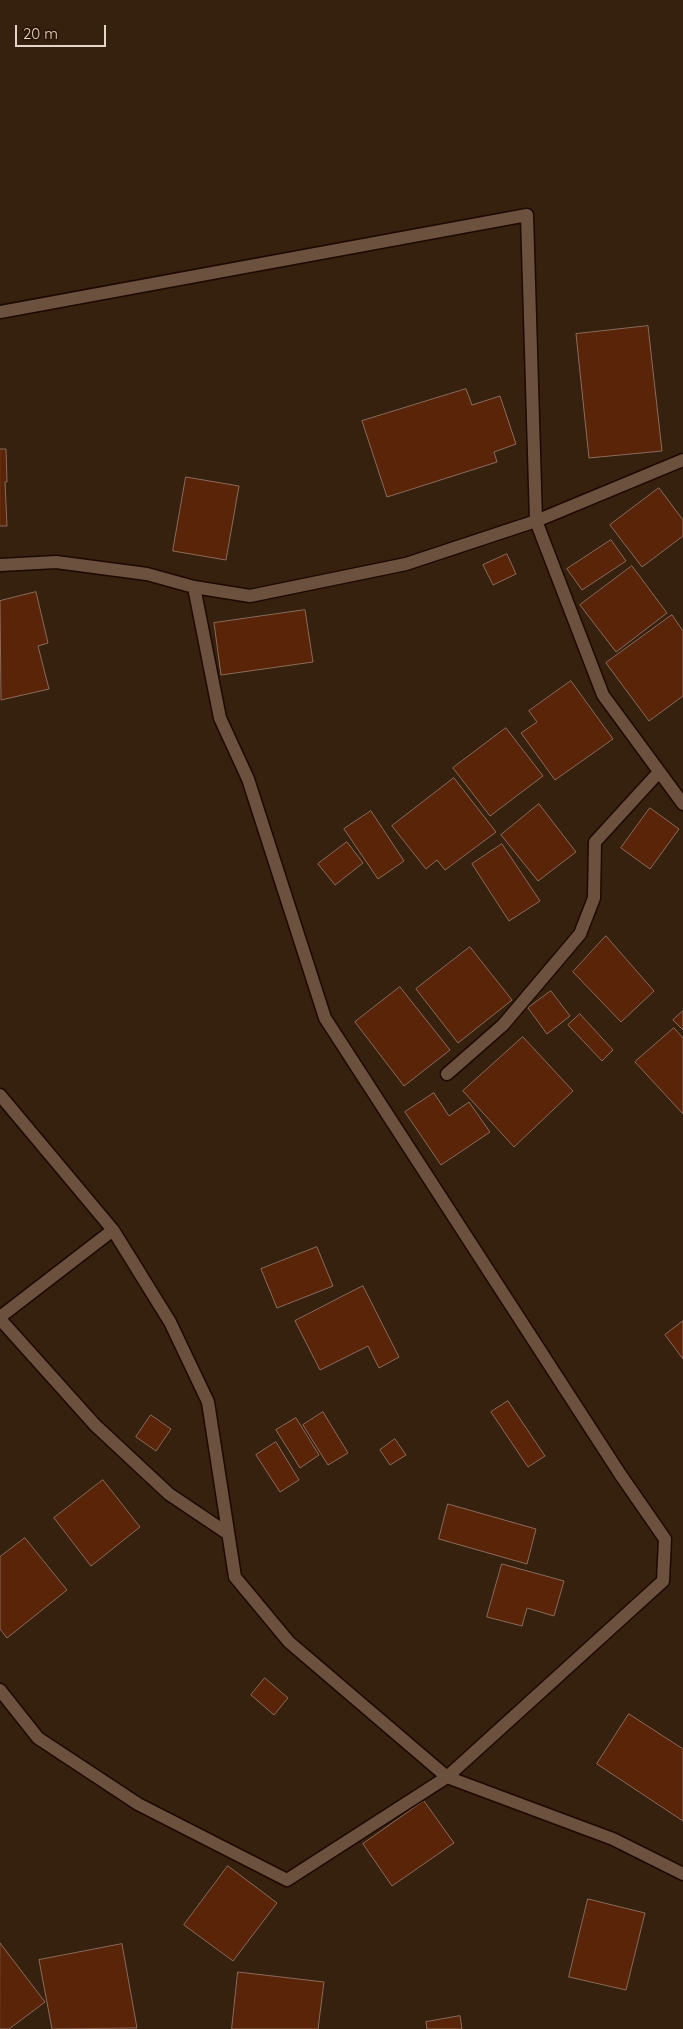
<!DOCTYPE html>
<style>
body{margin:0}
#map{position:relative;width:683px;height:2029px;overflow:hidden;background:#36200e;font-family:Quicksand,sans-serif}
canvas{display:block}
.scale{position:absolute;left:15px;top:25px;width:91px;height:22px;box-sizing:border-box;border:2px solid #e4d4ca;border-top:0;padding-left:6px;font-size:15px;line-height:18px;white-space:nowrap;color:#e4d4ca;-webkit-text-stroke:4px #2c1605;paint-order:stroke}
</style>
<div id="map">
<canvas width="683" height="2029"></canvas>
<div class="scale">20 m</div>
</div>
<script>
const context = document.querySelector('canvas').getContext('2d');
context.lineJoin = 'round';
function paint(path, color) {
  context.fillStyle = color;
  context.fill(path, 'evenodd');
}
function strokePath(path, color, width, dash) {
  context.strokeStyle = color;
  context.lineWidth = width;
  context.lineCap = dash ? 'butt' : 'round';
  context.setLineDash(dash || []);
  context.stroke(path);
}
const building = new Path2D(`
 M648,326L662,451L589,458L576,334Z
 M466,389L472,405L500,396L516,444L494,452L497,462L387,497L362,421Z
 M0,449H6L7,482H5L7,526H0Z
 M186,477L239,486L226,560L173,551Z
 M659,488L683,520V536L642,567L610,525Z
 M611,540L626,561L582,590L567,569Z
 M507,554L516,574L493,585L483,565Z
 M632,566L667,613L616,652L580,605Z
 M36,592L48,643L38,646L49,689L1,700L0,601Z
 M305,610L313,662L221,675L214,623Z
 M672,615L683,631V696L649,721L606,663Z
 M571,681L613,739L555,780L521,733L537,722L529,711Z
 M506,728L543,776L490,816L453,768Z
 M454,778L496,832L445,870L437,860L426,869L392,826Z
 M539,804L576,852L538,881L501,835Z
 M650,808L679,829L650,869L621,848Z
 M371,811L404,861L378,879L344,829Z
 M347,842L363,863L335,885L318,864Z
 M502,844L540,901L509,921L472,864Z
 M606,936L654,991L621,1022L573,972Z
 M470,947L512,1000L458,1043L416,989Z
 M400,987L450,1050L404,1086L355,1022Z
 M551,991L570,1016L547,1034L528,1008Z
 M683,1011V1030L673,1020Z
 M580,1014L613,1050L602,1061L568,1025Z
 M674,1028L683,1038V1114L635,1062Z
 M523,1037L573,1091L514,1147L463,1091Z
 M434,1093L449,1116L469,1102L490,1132L441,1165L405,1112Z
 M317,1247L333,1286L277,1308L261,1269Z
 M363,1286L399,1357L379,1368L368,1346L320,1370L295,1321Z
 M683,1321V1359L665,1335Z
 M508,1401L545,1456L528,1467L491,1412Z
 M323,1412L348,1453L328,1465L303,1425Z
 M151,1415L171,1429L156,1451L136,1437Z
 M296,1418L319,1455L300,1468L276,1430Z
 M395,1439L406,1455L390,1465L380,1450Z
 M276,1442L299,1480L280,1492L256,1455Z
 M103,1480L140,1527L91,1566L54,1518Z
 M448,1504L536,1529L527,1564L439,1539Z
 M25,1538L67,1590L7,1638L0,1629V1557Z
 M502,1564L564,1581L554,1616L527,1608L522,1626L487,1617Z
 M265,1678L288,1698L274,1715L251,1695Z
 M629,1714L683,1749V1821L597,1764Z
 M424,1801L454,1843L392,1886L363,1844Z
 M228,1866L277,1903L233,1961L184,1925Z
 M588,1899L645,1913L626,1990L569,1977Z
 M0,1943L45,2002L9,2029H0Z
 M122,1944L137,2028L52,2029L39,1960Z
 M238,1972L324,1982L318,2029H232Z
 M460,2016L462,2029H427L426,2022Z`);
const street = new Path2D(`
 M0,312L527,215L536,521L603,695L683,804
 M0,565L56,562L147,574L194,587L250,596L406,564L536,521L683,460
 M447,1074L503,1025L580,934L594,898L595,842L659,772
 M0,1095L113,1230L170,1322L208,1402L235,1577L289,1642L447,1777L613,1839L683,1874
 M0,1317L113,1230
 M0,1319L95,1425L169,1494L227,1533
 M0,1690L38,1738L138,1804L287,1880L447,1777L663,1581L665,1539L620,1474L325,1018L248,779L220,718L194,587`);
paint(building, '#5a2408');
strokePath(building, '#8a6b5d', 1);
strokePath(street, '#1d0900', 15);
strokePath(street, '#6b513e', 12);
</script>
